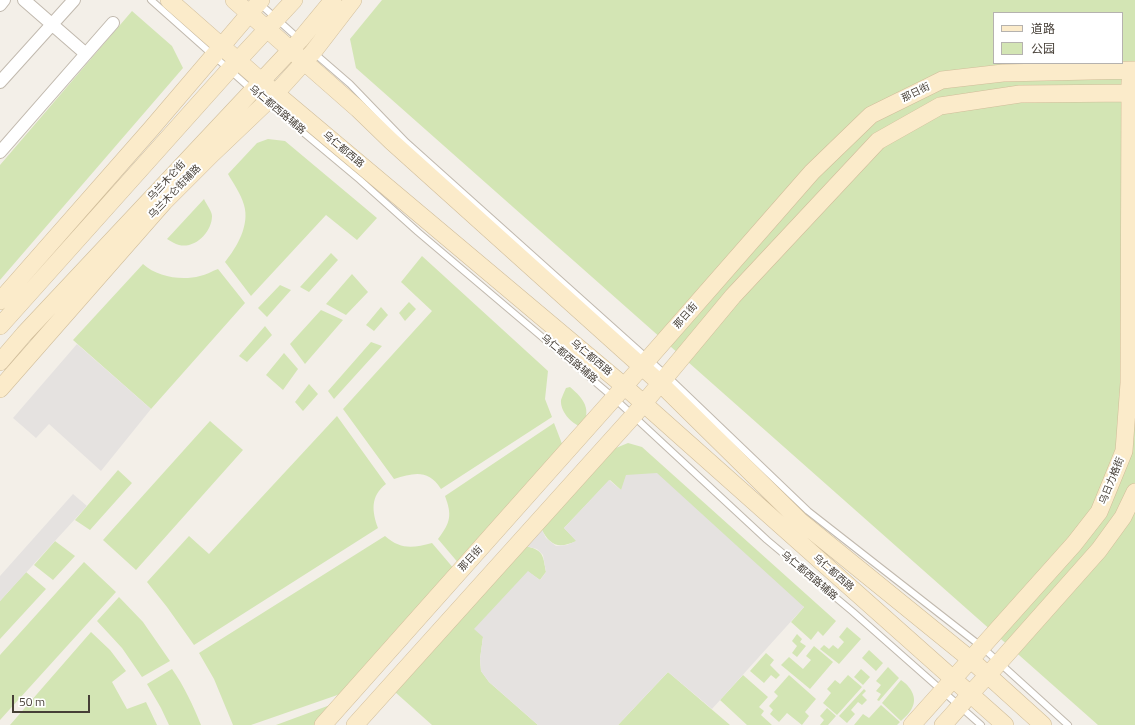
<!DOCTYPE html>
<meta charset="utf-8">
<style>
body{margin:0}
#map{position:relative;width:1135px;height:725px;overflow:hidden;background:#f3efe8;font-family:"Titillium Web","Noto Sans SC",sans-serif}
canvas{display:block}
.legend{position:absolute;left:993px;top:12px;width:130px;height:52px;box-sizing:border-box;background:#fff;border:1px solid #b5b2af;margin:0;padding:5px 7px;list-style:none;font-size:12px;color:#463f37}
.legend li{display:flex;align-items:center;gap:8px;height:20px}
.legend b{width:20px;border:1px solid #b5b2af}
.scale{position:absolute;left:12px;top:695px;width:78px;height:18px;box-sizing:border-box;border:2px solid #463f37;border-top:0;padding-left:5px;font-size:12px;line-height:14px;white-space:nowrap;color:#463f37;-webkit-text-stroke:3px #fff;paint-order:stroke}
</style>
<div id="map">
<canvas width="1135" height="725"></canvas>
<ul class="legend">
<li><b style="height:5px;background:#fbebca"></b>道路</li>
<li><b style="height:11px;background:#d3e5b4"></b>公园</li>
</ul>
<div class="scale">50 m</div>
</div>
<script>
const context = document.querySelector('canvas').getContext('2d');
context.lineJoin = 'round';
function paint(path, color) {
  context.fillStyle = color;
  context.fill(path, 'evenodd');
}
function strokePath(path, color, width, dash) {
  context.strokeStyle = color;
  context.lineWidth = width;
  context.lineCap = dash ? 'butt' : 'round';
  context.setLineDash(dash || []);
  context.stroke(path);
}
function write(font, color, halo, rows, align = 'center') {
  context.font = font + ' "Titillium Web","Noto Sans SC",sans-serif';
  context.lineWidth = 4;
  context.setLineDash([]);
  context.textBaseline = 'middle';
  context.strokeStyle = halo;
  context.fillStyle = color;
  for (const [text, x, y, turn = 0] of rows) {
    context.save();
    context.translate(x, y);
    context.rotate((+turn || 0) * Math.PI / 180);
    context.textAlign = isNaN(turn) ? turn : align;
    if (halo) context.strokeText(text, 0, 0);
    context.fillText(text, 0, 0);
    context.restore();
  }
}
const green = new Path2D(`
 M382,0H1135V725H1098L356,68L350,39ZM994,13H1122V63H994Z
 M132,11L172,46L183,68L0,280V165Z
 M268,139L285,141L377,218L357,240L326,215L251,296L225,262C237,247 250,225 244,205C241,194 233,183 228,174L257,143Z
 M204,199C206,204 212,211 212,216C212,232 195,249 179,245C175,244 171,241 167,239Z
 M331,253L338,260L309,292L300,287Z
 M422,256L548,371L545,399L552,417L441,489C428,469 414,473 394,479L343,409L432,311L401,282Z
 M143,264C157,277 182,281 200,276C206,275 212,271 218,269L245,303L151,409L73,340Z
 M352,274L368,292L346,315L326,304Z
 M280,285L291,290L267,317L258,308Z
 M409,302L416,309L405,321L399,313Z
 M381,307L388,315L374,331L366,325Z
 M321,310L343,320L305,364L290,344Z
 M265,326L272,335L247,362L239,356Z
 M371,342L382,346L334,399L328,391Z
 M284,353L298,369L283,390L266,375Z
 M309,384L318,394L303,411L295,402Z
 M570,387C584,399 592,409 582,427C571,424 560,411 561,400C562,397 564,392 566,388Z
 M337,416L386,484C370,496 372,512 378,528L194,645L167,607L147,582L189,536L209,554Z
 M210,421L243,450L136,570L103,540Z
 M554,423L564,449L460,565L438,539C451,522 452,515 445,496Z
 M628,443L642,447L836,621L823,636L818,631L811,640L791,622L804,607L621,490L610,480L564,528L577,541C558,549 550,546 541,528L611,450Z
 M118,470L132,483L90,530L75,520Z
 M385,536C401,550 413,548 432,543L455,570L346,692L251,725H233L214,679L199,653Z
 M55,541L75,556L53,580L34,565Z
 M525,546C543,550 543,554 546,572L540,580L528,572L483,637L480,659L481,671L489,682L538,725H432L395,692Z
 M84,562L116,592L0,720V655Z
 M26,572L46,589L0,639V601Z
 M119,597L143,622L170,661L142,677L122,648L97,621Z
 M847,627L861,639L839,664L820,649L824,645L829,649L833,645L838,649L844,642L839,637Z
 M91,632L110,650L126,671L112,682L127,709L146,702L157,725H10Z
 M797,634L802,639L800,642L806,646L797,657L792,653L797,646L792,641Z
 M814,646L833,662L810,689L781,665L789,657L803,669L811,660L806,656Z
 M869,650L883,663L876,671L862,658Z
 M766,653L774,660L770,665L780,675L776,679L771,675L764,683L750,671Z
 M888,667L899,678L879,701L877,700L881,694L876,691L881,685L876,681Z
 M172,669C184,686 193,705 201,725H169L161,708L147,684Z
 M861,669L870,677L863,685L854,677Z
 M668,672L730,725H618Z
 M743,675L768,697L759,707L764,711L761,715L772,725H747L720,700Z
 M789,675L816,699L805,712L809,716L802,725L787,713L779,722L770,714L773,710L769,706L778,696L774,692Z
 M848,675L862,687L837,715L823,703L831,693L827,689L835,680L840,684Z
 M901,680C910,686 918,697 912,708C910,713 905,717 901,721L882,703Z
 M864,689L866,691L862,695L867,700L862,705L858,702L851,710L855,714L847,723L839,716Z
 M341,701L318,725H276Z
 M881,705L900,722L897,725H854L863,714L869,718Z
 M827,708L836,716L828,725H820L824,720L820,716Z`);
const parking = new Path2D(`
 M77,344L151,409L101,471L49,424L36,438L13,418Z
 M657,473L804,607L712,709L668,672L618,725H538L489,682L481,671L480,659L483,637L474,629L528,571L540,580L546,572L543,555L537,549L525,546L541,528L546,538L556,546L567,545L576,541L564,528L609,480L621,490L626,475Z
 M73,494L87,506L0,601V576Z`);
const lane = new Path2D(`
 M151,0L251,89
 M260,4L299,39
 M313,52L350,84L406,142L667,376L808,511L982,647L1068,725
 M268,103L360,180L418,232L614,398L767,540L853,612L981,725`);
const street = new Path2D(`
 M24,0L86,54
 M0,5L4,0
 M0,82L74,0
 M0,152L113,23`);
const secondary = new Path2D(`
 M169,0L261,81L624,386L1005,725
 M234,0L358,109L391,141L660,383L800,521L970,659L1043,725
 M0,301L151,129L261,0
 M0,326L229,70L294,0
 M0,362L24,334L300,40L333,0
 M0,389L164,202L213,153L276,93L313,52L353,0
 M323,725L614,398L812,172L871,115L942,80L1003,73L1135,70
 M355,725L634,415L733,296L878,141L940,106L1020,94L1135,93
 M912,725L1074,544L1099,512L1124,451L1129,383L1130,82
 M943,725C959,708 972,691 988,675L1099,550L1123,517L1135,492`);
const streetNames = [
 ["那日街",916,93,-26],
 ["乌仁都西路辅路",277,110,40],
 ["乌仁都西路",343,150,40],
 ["乌兰木仑街",167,181,-47],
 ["乌兰木仑街辅路",175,192,-46],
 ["那日街",686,316,-49],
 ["乌仁都西路",591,358,40],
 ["乌仁都西路辅路",569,359,40],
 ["乌日力格街",1112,481,-68],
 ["那日街",471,559,-48],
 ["乌仁都西路",833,573,41],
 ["乌仁都西路辅路",809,576,40]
];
paint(green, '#d3e5b4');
paint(parking, '#e5e2e0');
strokePath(lane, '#c1b9ae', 8);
strokePath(street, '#c1b9ae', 14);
strokePath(secondary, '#d0bd9a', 18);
strokePath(lane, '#fff', 6);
strokePath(street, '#fff', 12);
strokePath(secondary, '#fbebca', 17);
write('10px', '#463f37', '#fff', streetNames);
</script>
